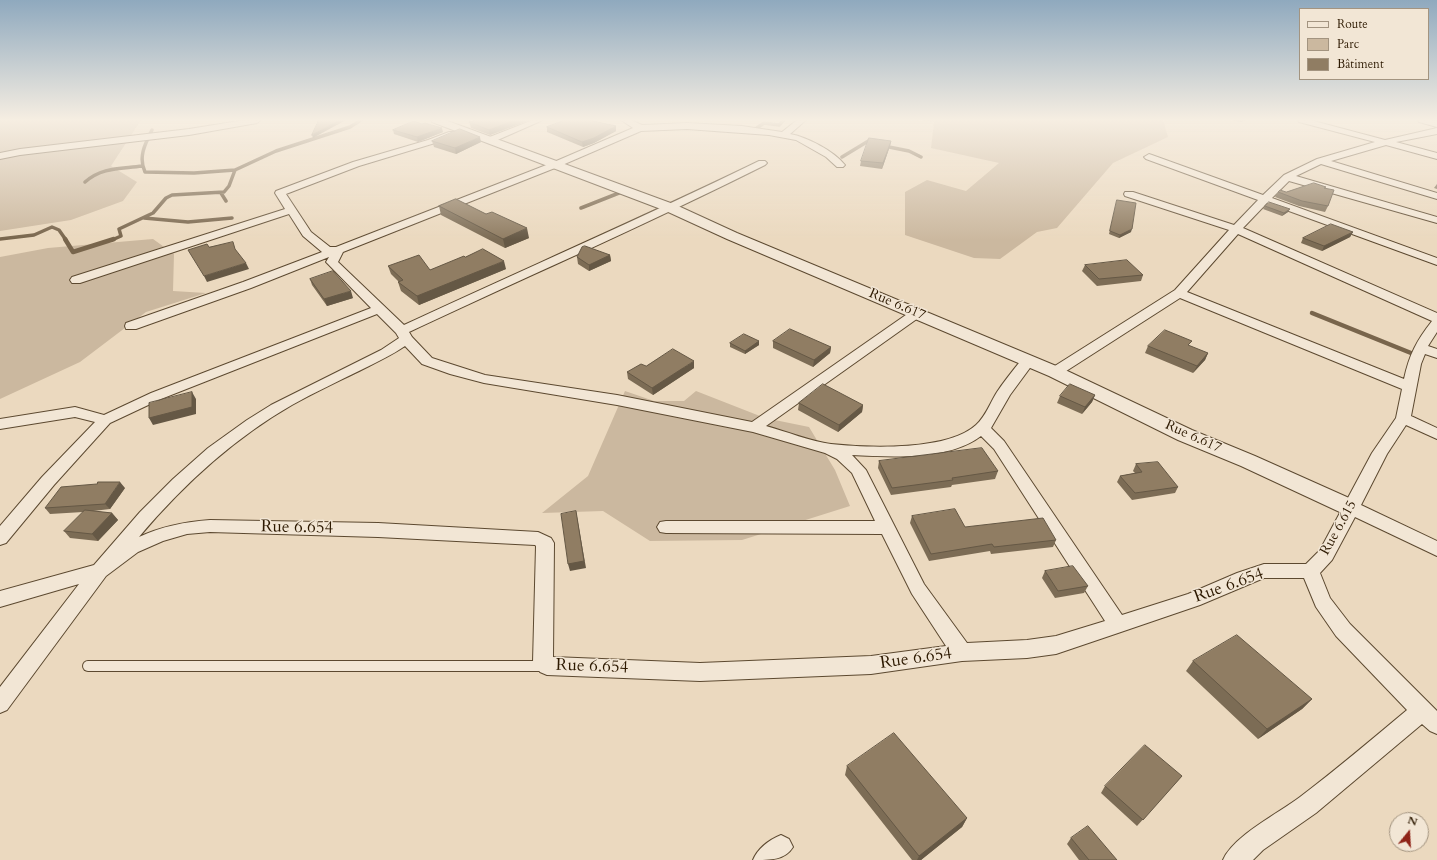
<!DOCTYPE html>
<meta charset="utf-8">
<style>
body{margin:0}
#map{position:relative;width:1437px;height:860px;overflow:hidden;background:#ebd9bf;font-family:Cardo,serif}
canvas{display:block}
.legend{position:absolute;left:1299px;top:8px;width:130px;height:72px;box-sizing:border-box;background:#f2e6d5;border:1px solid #a39480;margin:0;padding:5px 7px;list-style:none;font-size:12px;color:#2d1900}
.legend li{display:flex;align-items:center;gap:8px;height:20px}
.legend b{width:20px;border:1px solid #a39480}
.north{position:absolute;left:1389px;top:812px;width:40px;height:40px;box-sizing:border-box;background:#f2e6d5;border:1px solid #a39480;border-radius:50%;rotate:18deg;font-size:11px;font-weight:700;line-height:16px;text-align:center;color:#2d1900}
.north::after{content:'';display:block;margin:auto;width:14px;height:18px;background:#8f2418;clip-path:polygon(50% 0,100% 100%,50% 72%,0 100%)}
</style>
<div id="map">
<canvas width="1437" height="860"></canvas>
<ul class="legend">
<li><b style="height:5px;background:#f2e6d5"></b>Route</li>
<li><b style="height:11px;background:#cbb89f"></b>Parc</li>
<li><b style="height:11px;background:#907d63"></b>Bâtiment</li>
</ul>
<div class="north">N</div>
</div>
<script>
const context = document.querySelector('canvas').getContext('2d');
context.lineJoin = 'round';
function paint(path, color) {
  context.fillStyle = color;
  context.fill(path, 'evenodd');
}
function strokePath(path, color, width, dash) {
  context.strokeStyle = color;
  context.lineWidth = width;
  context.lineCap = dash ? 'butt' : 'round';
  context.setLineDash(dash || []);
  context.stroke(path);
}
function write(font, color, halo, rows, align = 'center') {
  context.font = font + ' Cardo,serif';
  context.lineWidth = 3;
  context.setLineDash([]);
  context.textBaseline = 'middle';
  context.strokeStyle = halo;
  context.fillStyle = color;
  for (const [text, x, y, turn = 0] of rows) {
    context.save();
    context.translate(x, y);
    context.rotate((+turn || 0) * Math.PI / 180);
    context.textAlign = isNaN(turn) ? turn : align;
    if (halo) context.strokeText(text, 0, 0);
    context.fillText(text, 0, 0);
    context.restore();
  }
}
const green = new Path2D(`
 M0,120H141L111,166L137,182L123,201L71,220L0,231Z
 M919,120H1163L1168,137L1113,163L1057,228L1037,232L1000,259L974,258L905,235V192L927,180L966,191L999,163L931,148L934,122Z
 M153,239L174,254L173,291L206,293L146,312L80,362L0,399V257L48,248Z
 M625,391L654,401H684L696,391L765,418L809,427L835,470L850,506L742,540L650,541L603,511L542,513L588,476Z`);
const streamFar1 = new Path2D(`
 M152,130C145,144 138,157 145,172L194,173L235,170L276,151L350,127L361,120
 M754,130L764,123L779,125L784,120
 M884,146L909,151L921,157
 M842,157L870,140
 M85,182C102,167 120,169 142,166
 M221,193L226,201
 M581,208L624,191
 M144,218L188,222L232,218
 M0,239L34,235L52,227L59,230L66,240
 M112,240L121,236L119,229L153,213L166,198L172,195L224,192L229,186L235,170`);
const stream = new Path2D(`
 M65,239L73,252L114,239
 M1312,313L1411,353`);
const service = new Path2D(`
 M88,666H544`);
const minor = new Path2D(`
 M245,120H261L257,123L189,135L20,155L0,159V153L20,149L189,129Z
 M533,120H543L493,142H487L486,140L487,138Z
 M621,120H631L642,125L687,123L742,126L782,132L797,120H806L790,134C807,137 834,151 845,165L843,167H837L826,157L796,140L769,135L687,129L641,131L560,166L343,252L338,262L404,325C522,270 642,218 759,161H765L767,163L765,165C648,224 528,276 409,332L412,337L432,358L485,375L617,395L752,422L913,310H921L923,313L921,316L766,426C785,431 812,442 831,444C868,448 948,451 976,425C986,416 990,403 997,392C1005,380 1014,369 1023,358H1033L1035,361L1010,395L991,428L1004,441L1122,615L1188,594L1237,573L1264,564H1306L1320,550L1372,453L1396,418L1402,389L1180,298L1060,375L1055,376L1050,375L1048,372L1050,369L1175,290L1229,230L1125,196L1124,194L1125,192H1133L1234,225L1258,200L1146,159L1144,157L1149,154L1152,155L1263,195L1284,175L1317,159L1375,142L1299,122L1298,120H1310L1385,140L1437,128V134L1396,142L1437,153V159L1386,145L1331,161L1437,193V199L1321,164L1296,176L1437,217V223L1289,181L1272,198L1437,258V265L1267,203L1243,228L1437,313V332L1428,346L1437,349V358L1425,354L1421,364L1411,416L1437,428V439L1406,425L1387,454L1361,505L1437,541V556L1355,517L1332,560L1320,573L1330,598L1350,624L1437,711V734L1430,731L1422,724L1316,813L1263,850L1253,860H1223C1233,836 1279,813 1300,797C1337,769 1372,739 1407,710L1336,636L1316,607L1304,578H1264L1200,605L1118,633L1056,654L1027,658L962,661L871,674L700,681L547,675L540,672L533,662L536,546L535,545L378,537L210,532L187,534L163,541L138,552L106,576L7,710L0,713V687L79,584L0,607V591L94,565L140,512L173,479L208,448L247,420L271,405L381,350L399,338L396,333L377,314L161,399L110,423L54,485L6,543L0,545V526L42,477L95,422L75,417L0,429V419L75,407L104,415L151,393L371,308L328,264L326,262L329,257L251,288L136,329H126L125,326L126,323L243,282L322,252L303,236L289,214L80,283H72L70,280L72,277L285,209L275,193L276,191L353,162L428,140L449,132H455L456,134L445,140L359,166L286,194L311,232L330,247H336L554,162L633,128ZM1238,234L1432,321C1417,340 1409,355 1404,379L1187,292ZM405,346L422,364L450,374L484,383L617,405L753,432L825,453L837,459L852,473L875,521H666L660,522L657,527L660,532L666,533L882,534L912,594L946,646L871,656L700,663L553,657L554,543L551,538L538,532L378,523L210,520C185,522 162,526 139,537C183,485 233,439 292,405C315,392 339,381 363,369C377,362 392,355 405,346ZM981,436L994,449L1105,621L1056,636L1027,640L967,643L924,584L866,470L852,455C891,457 948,461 981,436Z
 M1418,120H1430L1437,121V127L1419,122Z
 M781,835L789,839L793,847C785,860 771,860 753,860C758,848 769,840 781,835Z`);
const tertiary = new Path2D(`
 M431,120H445L676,205L737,233L1061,368L1192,430L1255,456L1358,502L1362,508L1358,514L1351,516L1344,514L1241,466L1178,440L1049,376L727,239L666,211L432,122Z`);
const wall = new Path2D(`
 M479,120H530L490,135L471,128L469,122Z
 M1230,120H1246L1241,122Z
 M547,127L616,131L594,143L583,147L547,132Z
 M393,130L443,132L418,142L394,134Z
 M432,141L481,142L456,154L434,147Z
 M891,141L890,146L882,169L860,166L861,161Z
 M1437,184V189L1434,188Z
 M1326,188L1328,206L1325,212L1299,206L1275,197L1278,192H1286Z
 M1117,200L1131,232L1119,238L1109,234Z
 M439,206L486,214L529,238L505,248L441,215Z
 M1265,206L1288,212L1282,216L1263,209Z
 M1353,232L1350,237L1322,251L1301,243L1303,238Z
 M610,255L611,261L589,271L578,264L577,257Z
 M465,257L506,269L419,305L401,291L398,282H399L391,274L388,266L430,270Z
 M1085,265L1143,275L1141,281L1097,286L1082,271Z
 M310,279L353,298L327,306L312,285Z
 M759,341V345L745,354L730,347V343Z
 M773,341L831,347L830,353L813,367L773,348Z
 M1148,346L1208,353L1205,360L1193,373L1145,353Z
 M646,366L694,368L653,395L628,379L627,372Z
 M1095,395L1092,402L1082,414L1057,403L1060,396Z
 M799,403L863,405L862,412L838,432L798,410Z
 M879,461L998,471L995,479L952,485L951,487L891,495L878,468Z
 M1136,464L1178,487L1175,493L1132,500L1117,482L1120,476L1135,473L1133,471Z
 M125,488L110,509L93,511L112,513L118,520L98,541L70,538L64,531L83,512L50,514L45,508Z
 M912,516L965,527L1056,540L1053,547L991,554L990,551L929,561L910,523Z
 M1045,571L1088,586L1084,593L1055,598L1042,578Z
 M1193,661L1312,699L1302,709L1258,739L1186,671Z
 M847,766L967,818L962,827L921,860H912L845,775Z
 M1182,776L1137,826L1101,793L1105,786Z
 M1071,838L1117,860H1079L1067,844Z`);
const shadedWall = new Path2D(`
 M340,120H346L313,138L312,135Z
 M515,120H530L490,135L489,130Z
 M1242,120H1246L1241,122Z
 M616,126V131L594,143L583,147L582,142Z
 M442,128L443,132L418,142L417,137Z
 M480,137L481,142L456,154L455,148Z
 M891,141L890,146L882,169L883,163Z
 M1290,209L1288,212L1282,216L1284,213Z
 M527,228L529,238L505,248L503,239Z
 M1132,229L1131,232L1119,238L1120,235Z
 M1353,232L1350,237L1322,251L1324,246Z
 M610,255L611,261L589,271V265Z
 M504,261L506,269L419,305L417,296Z
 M246,263L249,269L207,282L204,276Z
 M351,291L353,298L327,306L324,299Z
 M759,341V345L745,354V351Z
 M831,347L830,353L813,367L814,360Z
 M1208,353L1205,360L1193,373L1197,366Z
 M694,361V368L653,395L652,388Z
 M192,392L196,399V414L153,425L149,418Z
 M1095,395L1092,402L1082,414L1085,407Z
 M863,405L862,412L838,432L839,425Z
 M120,482L125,488L110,509L105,504Z
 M576,511L586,568L570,571L568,564Z
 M112,513L118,520L98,541L92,534Z
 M1312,699L1302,709L1258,739L1267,729Z
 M967,818L962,827L921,860H917L919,856Z`);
const building = new Path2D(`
 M319,120H340L312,135Z
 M479,120H515L489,130L469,122Z
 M565,120H589L616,126L594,138L582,142L547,127Z
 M414,121L422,124L425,123L442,128L417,137L393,130Z
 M460,129L480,137L455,148L432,141Z
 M869,138L891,141L883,163L861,161Z
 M1314,183L1326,187L1324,188L1334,190L1328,206L1302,201L1278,192L1280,190L1286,192Z
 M456,199L486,214L492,212L527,228L503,239L439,206Z
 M1117,200L1136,203L1132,229L1120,235L1110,231Z
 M1269,202L1290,209L1284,213L1265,206Z
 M1331,224L1353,232L1324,246L1303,238Z
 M233,242L235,249L246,263L204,276L188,250L207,244L209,247Z
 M585,246L610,255L589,265L577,257L582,247Z
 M483,249L504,261L417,296L398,282L403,280L388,266L419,255L430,270L464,256L465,257Z
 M1127,260L1143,275L1099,279L1085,265Z
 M333,271L351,291L324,299L310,279Z
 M790,329L831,347L814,360L773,341Z
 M1165,330L1192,341L1188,345L1208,353L1197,366L1148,346Z
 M744,334L759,341L745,351L730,343Z
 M673,349L694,361L652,388L627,372L641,364L646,366Z
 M823,384L863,405L839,425L799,403Z
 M1070,384L1095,395L1085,407L1060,396Z
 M192,392V407L149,418V403Z
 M982,448L998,471L952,478L953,480L892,488L879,461Z
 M1158,462L1178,487L1135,493L1120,476L1142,472L1136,464Z
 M98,482H120L105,504L45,508L61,487L97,484Z
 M955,509L965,527L1043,518L1056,540L994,547L992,544L931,554L912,516Z
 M85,510L112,513L92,534L64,531Z
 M576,511L584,561L568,564L561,514Z
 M1073,566L1088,586L1058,591L1045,571Z
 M1237,635L1312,699L1267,729L1193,661Z
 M894,733L967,818L919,856L847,766Z
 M1145,745L1182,776L1143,820L1105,786Z
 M1088,826L1117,860H1089L1071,838Z`);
const streetNames = [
 ["Rue 6.617",897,305,23],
 ["Rue 6.617",1193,437,24],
 ["Rue 6.615",1339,528,-61]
];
const nearStreetnames = [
 ["Rue 6.654",297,528,1],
 ["Rue 6.654",1229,586,-20],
 ["Rue 6.654",916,659,-8],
 ["Rue 6.654",592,667,2]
];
paint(green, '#cbb89f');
strokePath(streamFar1, '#78654c', 3.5);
strokePath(stream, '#78654c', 4.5);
strokePath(service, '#5c4930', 12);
strokePath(minor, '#5c4930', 2);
strokePath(tertiary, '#5c4930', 2);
strokePath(service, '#f2e6d5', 10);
paint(minor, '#f2e6d5');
paint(tertiary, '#f2e6d5');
paint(wall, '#7c6c55');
paint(shadedWall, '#655845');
paint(building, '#907d63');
strokePath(building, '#655845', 1);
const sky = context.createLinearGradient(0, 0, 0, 240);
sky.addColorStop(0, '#8fa9be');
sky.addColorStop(0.5, '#f6eee2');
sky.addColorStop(1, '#f6eee200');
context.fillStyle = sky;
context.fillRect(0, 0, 1437, 240);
write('14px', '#2d1900', '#f2e6d5', streetNames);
write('17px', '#2d1900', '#f2e6d5', nearStreetnames);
</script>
